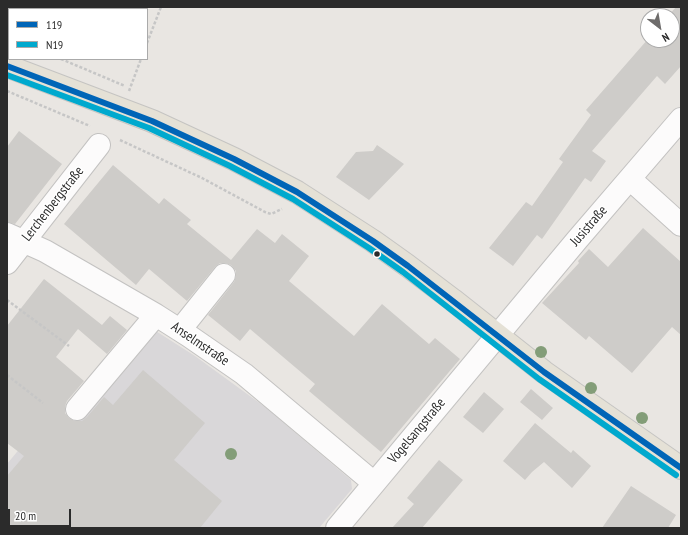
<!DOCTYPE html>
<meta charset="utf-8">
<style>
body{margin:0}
#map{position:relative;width:688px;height:535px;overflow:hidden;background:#e9e6e2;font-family:"PT Sans Narrow",sans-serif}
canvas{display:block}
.frame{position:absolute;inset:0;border:8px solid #2b2b2b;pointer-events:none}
.legend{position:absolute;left:8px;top:8px;width:140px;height:52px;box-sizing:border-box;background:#fff;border:1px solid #aaa;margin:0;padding:5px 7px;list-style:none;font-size:12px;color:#2b2b2b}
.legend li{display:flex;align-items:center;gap:8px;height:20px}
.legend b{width:20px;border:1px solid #aaa}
.north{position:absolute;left:640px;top:8px;width:40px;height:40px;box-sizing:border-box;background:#fff;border:1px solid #aaa;border-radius:50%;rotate:149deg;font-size:11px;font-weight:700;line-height:16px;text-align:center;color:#2b2b2b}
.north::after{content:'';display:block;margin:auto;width:14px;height:18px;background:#6e6c6b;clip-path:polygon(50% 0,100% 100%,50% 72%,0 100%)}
.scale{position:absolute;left:8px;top:509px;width:63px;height:18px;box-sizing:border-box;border:2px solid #2b2b2b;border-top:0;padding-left:5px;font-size:12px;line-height:14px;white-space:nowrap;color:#2b2b2b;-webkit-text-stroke:3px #fff;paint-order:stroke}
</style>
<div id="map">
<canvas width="688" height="535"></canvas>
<div class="frame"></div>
<ul class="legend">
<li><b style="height:5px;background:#0065b7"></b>119</li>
<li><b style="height:5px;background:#00a9ce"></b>N19</li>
</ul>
<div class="north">N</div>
<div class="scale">20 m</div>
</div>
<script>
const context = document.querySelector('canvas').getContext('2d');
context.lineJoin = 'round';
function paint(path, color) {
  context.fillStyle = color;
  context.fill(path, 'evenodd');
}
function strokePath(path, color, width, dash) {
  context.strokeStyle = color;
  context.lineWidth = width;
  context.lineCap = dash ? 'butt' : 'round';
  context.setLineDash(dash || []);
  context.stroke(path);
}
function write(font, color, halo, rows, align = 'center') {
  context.font = font + ' "PT Sans Narrow",sans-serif';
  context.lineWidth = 3;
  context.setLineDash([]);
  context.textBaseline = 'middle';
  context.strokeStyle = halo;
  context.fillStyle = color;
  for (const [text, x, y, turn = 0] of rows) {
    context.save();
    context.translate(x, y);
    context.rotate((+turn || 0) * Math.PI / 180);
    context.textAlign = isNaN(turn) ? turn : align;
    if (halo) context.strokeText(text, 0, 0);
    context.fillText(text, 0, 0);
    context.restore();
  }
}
const industrial = new Path2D(`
 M151,328L195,356L265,407L351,480L352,489L319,528H7V464L50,412L68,427Z`);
const building = new Path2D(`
 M676,7H681V66L665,84L657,76L592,151L606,161L591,182L585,178L542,239L537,235L513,266L489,248L526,202L532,206L563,162L559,159L591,115L586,110L648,39V40H672V16H668Z
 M19,131L62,164L15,224L7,222V147Z
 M377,145L404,164L369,200L336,177L356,152L373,151Z
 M113,165L159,204L164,198L191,220L187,224L231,260L257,229L275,243L282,234L309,256L289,281L354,336L382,304L429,344L435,338L460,359L381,452L309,391L315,384L250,329L240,341L208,315L234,282L236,276V271L231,265L225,263H220L215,267L187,301L149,269L136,285L64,224Z
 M643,228L681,262V335L672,327L632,373L589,336L586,340L542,303L579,263L578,261L589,249L608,267Z
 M44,279L102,325L110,316L127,330L107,354L78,329L56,357L84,381L67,401L65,406V413L69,418L75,421H82L87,417L104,397L113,405L143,370L205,423L174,460L222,501L200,528H7V476L24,456L7,443V326Z
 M531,389L553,408L542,420L520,402Z
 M484,392L504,409L483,433L463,417Z
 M535,423L571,453L573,450L591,466L572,488L544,462L532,472L525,480L503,461Z
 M439,460L463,480L422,528H392L414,504L407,498Z
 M631,486L676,515L668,528H602Z`);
const path = new Path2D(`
 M7,37L9,38
 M147,43L161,7
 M61,59L125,86
 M7,91L90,126
 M129,91L141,59
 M120,140L202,178L265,212L271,214L282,209
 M7,300L69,346
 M7,375L43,403`);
const minor = new Path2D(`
 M630,179L681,225
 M7,234L45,251L156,315L189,336L244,374L374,483
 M7,263L99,145
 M180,330L224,275
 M77,409L156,315
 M337,528L577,240L681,119`);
const major = new Path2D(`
 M7,66L152,121L234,159L297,192L373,241L408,266L453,300L544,372L681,468`);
const bus1 = new Path2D(`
 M7,66L152,121L234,159L297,192L373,241L408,266L544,372L681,468`);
const bus2 = new Path2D(`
 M7,75L149,128L230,166L293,199L369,248L403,272L539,379L676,475`);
const trees = [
 [541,352],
 [591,388],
 [642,418],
 [231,454]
];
const markers = [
 [377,254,3.5,"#2b2b2b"]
];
const streetNames = [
 ["Lerchenbergstraße",53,204,-52],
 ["Jusistraße",589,226,-49],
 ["Anselmstraße",200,344,34],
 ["Vogelsangstraße",417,431,-50]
];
paint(industrial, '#d9d7d9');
paint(building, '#ceccc9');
strokePath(minor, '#c3c2c1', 24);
strokePath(major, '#c5c4c2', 24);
strokePath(path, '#c6c6c6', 2.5, [3, 2]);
strokePath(minor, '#fcfbfb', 22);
strokePath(major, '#e5e1d6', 22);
strokePath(bus1, '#0065b7', 6);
strokePath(bus2, '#00a9ce', 6);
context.fillStyle = '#839d78';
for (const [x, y] of trees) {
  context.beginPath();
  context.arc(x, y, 6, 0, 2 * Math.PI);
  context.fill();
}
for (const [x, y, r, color] of markers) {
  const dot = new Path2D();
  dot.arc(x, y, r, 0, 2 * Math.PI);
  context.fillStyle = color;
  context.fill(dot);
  strokePath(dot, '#fff', 1.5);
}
write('14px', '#2b2b2b', '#fff', streetNames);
</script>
